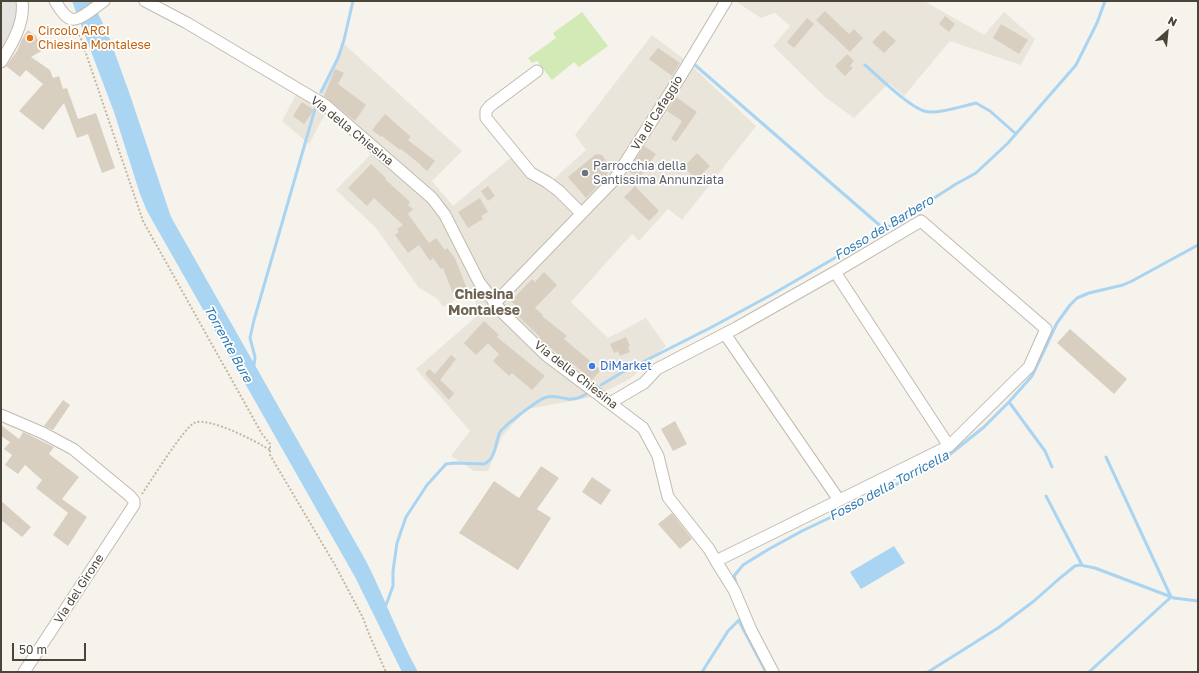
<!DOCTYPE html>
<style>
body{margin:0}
#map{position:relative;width:1199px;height:673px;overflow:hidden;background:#f6f3ec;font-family:"Golos Text",sans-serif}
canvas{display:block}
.frame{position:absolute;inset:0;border:2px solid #4b4439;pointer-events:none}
.north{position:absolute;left:1147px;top:12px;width:40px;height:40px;-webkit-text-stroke:3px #fff;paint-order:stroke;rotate:27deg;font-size:11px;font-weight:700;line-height:16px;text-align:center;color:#4b4439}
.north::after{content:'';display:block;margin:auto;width:14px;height:18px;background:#4b4439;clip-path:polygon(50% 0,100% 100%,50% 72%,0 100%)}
.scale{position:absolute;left:12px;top:643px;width:74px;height:18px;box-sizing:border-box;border:2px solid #4b4439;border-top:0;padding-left:5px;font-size:12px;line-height:14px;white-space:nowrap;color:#4b4439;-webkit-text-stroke:3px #fff;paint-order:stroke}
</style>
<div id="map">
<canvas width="1199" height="673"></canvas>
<div class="frame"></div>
<div class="north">N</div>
<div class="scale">50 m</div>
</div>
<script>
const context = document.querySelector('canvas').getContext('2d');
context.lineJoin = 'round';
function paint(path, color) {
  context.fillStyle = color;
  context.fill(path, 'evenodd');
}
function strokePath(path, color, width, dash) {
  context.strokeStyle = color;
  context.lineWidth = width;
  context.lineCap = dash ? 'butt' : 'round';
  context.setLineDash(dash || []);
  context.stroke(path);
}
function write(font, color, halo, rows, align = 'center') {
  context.font = font + ' "Golos Text",sans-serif';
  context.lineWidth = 3.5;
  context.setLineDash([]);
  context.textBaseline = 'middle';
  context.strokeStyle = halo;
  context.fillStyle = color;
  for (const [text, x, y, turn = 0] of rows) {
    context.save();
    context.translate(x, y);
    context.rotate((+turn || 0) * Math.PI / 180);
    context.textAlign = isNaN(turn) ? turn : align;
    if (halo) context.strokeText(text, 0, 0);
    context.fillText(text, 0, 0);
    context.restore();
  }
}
const residential = new Path2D(`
 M735,1H924L984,35L1004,12L1035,39L1021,65L950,41L904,96L889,83L854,118L825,97L773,46L790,26L775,13L761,18Z
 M652,35L684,59L756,126L682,220L668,209L639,241L632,234L571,302L608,338L646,318L666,346L630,379L593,397L527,409L502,436L488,471H474L451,456L470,431L416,369L478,315L473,290L443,307L438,299L419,288L376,228L336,190L373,152L326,112L309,144L282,121L298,91L318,102L344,44L462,151L432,181L453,206L513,156L535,182L545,187L586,150L575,135Z`);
const green = new Path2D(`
 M582,12L608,46L579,67L574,62L552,80L537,61L532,63L528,58L556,38L553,33Z`);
const parking = new Path2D(`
 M1,1H18L16,26L3,52L1,51Z`);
const water = new Path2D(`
 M72,1H92L108,34L130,95L171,217L366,561C385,598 398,636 418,672H402L355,577L147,211L140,194L114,112Z
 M894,546L905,563L861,589L850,572Z`);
const stream = new Path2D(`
 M695,65L884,229
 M865,65C879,77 907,105 924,111C936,115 963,106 976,103L990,111L1016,134
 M321,92L338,58L344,40L353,1
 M254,365L255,357L250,338L254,320L315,109
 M601,385L621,373L710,328L771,295L895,223L956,184L976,173L1008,143L1076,65L1097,23L1105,1
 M1009,402L1045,451L1052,467
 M1106,457L1171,597
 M1046,496L1082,565
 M737,587L734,576L743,565L769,549L802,531L869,499L944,459L984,427L1009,402L1032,376L1057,323L1070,305L1077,298L1089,293L1123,285L1132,281L1198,245
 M386,605L393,586V571L397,543L406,517L427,485L446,464L454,463L484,464C496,459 495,443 500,432C502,429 506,426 509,423C517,417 538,399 547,397C554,395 560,398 568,399C576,400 582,397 588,393
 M739,621L766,672
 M702,672L728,631L739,620
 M928,672L998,628L1034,601L1060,578L1075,566L1080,565L1095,568L1174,598L1198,601
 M1089,672L1171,597`);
const building = new Path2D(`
 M825,11L849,34L854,29L863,38L850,52L816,20Z
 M945,16L955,24L949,32L939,24Z
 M807,18L814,24L794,48L787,42Z
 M1001,24L1028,40L1019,54L993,38Z
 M28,30L36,36L43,50L31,57L50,70L53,78L59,76L63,89L67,88L78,119L96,113L115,168L102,173L88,134L77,138L64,103L43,130L19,111L43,84L26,70L20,77L6,66L17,51L22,39Z
 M884,30L896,41L884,53L872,42Z
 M658,48L680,63L672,76L649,59Z
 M847,54L854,61L850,66L853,68L845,76L835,66Z
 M335,69L344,73L338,84L366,105L355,121L324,96Z
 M676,97L697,112L676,142L671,139L682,121L667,111Z
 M302,102L314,110L304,124L293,116Z
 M385,114L411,137L408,140L435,161L427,171L421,166V165L401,149L400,150L382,136L381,137L372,130Z
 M644,146L656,154L639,178L628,171Z
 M697,153L710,166L696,180L684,167Z
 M596,154L602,155L612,169L607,173L608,176L586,198L568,177Z
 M371,164L386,178L385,179L410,202L408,205L413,209L408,214L429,243L436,238L445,250L447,248L455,258L467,289L453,294L443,268L441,269L433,258L430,261L419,245L408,253L395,235L399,232L397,229L403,225L374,198L367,206L348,188Z
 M488,186L495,196L488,201L481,191Z
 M635,186L659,211L649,221L624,197Z
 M480,198L488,212L481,216L483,219L468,228L458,212Z
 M544,272L557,285L535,308L543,315L542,316L567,336L564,339L601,370L592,380L573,364L572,366L539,338L540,337L518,316L522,312L511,301L532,279L535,282Z
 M484,321L499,335L497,337L545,376L532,390L512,373L509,376L493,361L499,354L488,343L476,355L464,343Z
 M1070,329L1127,379L1114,394L1057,343Z
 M626,337L630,346L628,347L630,352L620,356L618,351L614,353L610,344Z
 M451,355L456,359L440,380L454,393L449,400L425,374L429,369L435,374Z
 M63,400L70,405L53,430L44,426Z
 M675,421L687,444L673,451L661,429Z
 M1,425L19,439L23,432L54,447L49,454L79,477L62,499L87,517L68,546L53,535L68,513L36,488L42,480L25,465L18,474L5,465L12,455L4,449L10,442L1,436Z
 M541,466L559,478L537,509L551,518L518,570L459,533L494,481L519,498Z
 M592,477L611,490L601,505L582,492Z
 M1,501L31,527L22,537L1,520Z
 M672,513L692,539L680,549L658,524Z`);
const path = new Path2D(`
 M77,27L143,221L262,434L270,444V455L335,565L363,618L369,634L386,672
 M142,494C150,482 184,428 194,423C209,416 257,442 270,450`);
const minor = new Path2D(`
 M55,1C59,7 63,15 69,18C77,24 96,6 104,1
 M145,1L187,23L325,105L432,198L445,215L479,282L502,312L546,355L643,428L658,456L668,497L709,549L716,561L734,590L751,630L773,672
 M1,62C12,44 25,23 22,1
 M537,71L490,106L486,111V118L531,173L547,182L559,191L581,213
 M835,272L949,446
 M494,304L614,180L682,74L726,1
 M725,334L839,500
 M610,403L644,383L657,369L736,328L835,272L921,221L1046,329L1029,367L949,446L716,561
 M1,415L43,433L73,449L130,496L134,501V505L24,672`);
const markers = [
 [30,38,4,"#e8710a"],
 [585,173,4,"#6b7280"],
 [592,366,4,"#3f7fe0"]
];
const foodNames = [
 ["Circolo ARCI",38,31],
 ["Chiesina Montalese",38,45]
];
const streetNames = [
 ["Via di Cafaggio",657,113,-58],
 ["Via della Chiesina",352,131,39],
 ["Via della Chiesina",576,375,38],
 ["Via del Girone",79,589,-57]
];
const worshipNames = [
 ["Parrocchia della",593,166],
 ["Santissima Annunziata",593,180]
];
const shopNames = [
 ["DiMarket",600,366]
];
const waterNames = [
 ["Fosso del Barbero",884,228,-31],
 ["Torrente Bure",228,344,61],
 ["Fosso della Torricella",889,486,-28]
];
const quarterNames = [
 ["Chiesina",484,295],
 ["Montalese",484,311]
];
paint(residential, '#eae5da');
paint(green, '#d2eab5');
paint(parking, '#e5e3e0');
paint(water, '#a9d4f2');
strokePath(stream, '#a9d4f2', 3);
paint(building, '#d8cfc1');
strokePath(minor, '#c2bbae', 13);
strokePath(path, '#c4b79f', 2, [2, 2]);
strokePath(minor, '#fff', 11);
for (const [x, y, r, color] of markers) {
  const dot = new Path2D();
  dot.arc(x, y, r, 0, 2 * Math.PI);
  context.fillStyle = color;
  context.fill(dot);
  strokePath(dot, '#fff', 1.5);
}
write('12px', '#c56008', '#fff', foodNames, 'left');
write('12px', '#4b4439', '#fff', streetNames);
write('12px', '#5b616d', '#fff', worshipNames, 'left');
write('12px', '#366cbe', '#fff', shopNames, 'left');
write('italic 13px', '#2e7ab2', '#fff', waterNames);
write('bold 14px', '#6e6250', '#fff', quarterNames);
</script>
